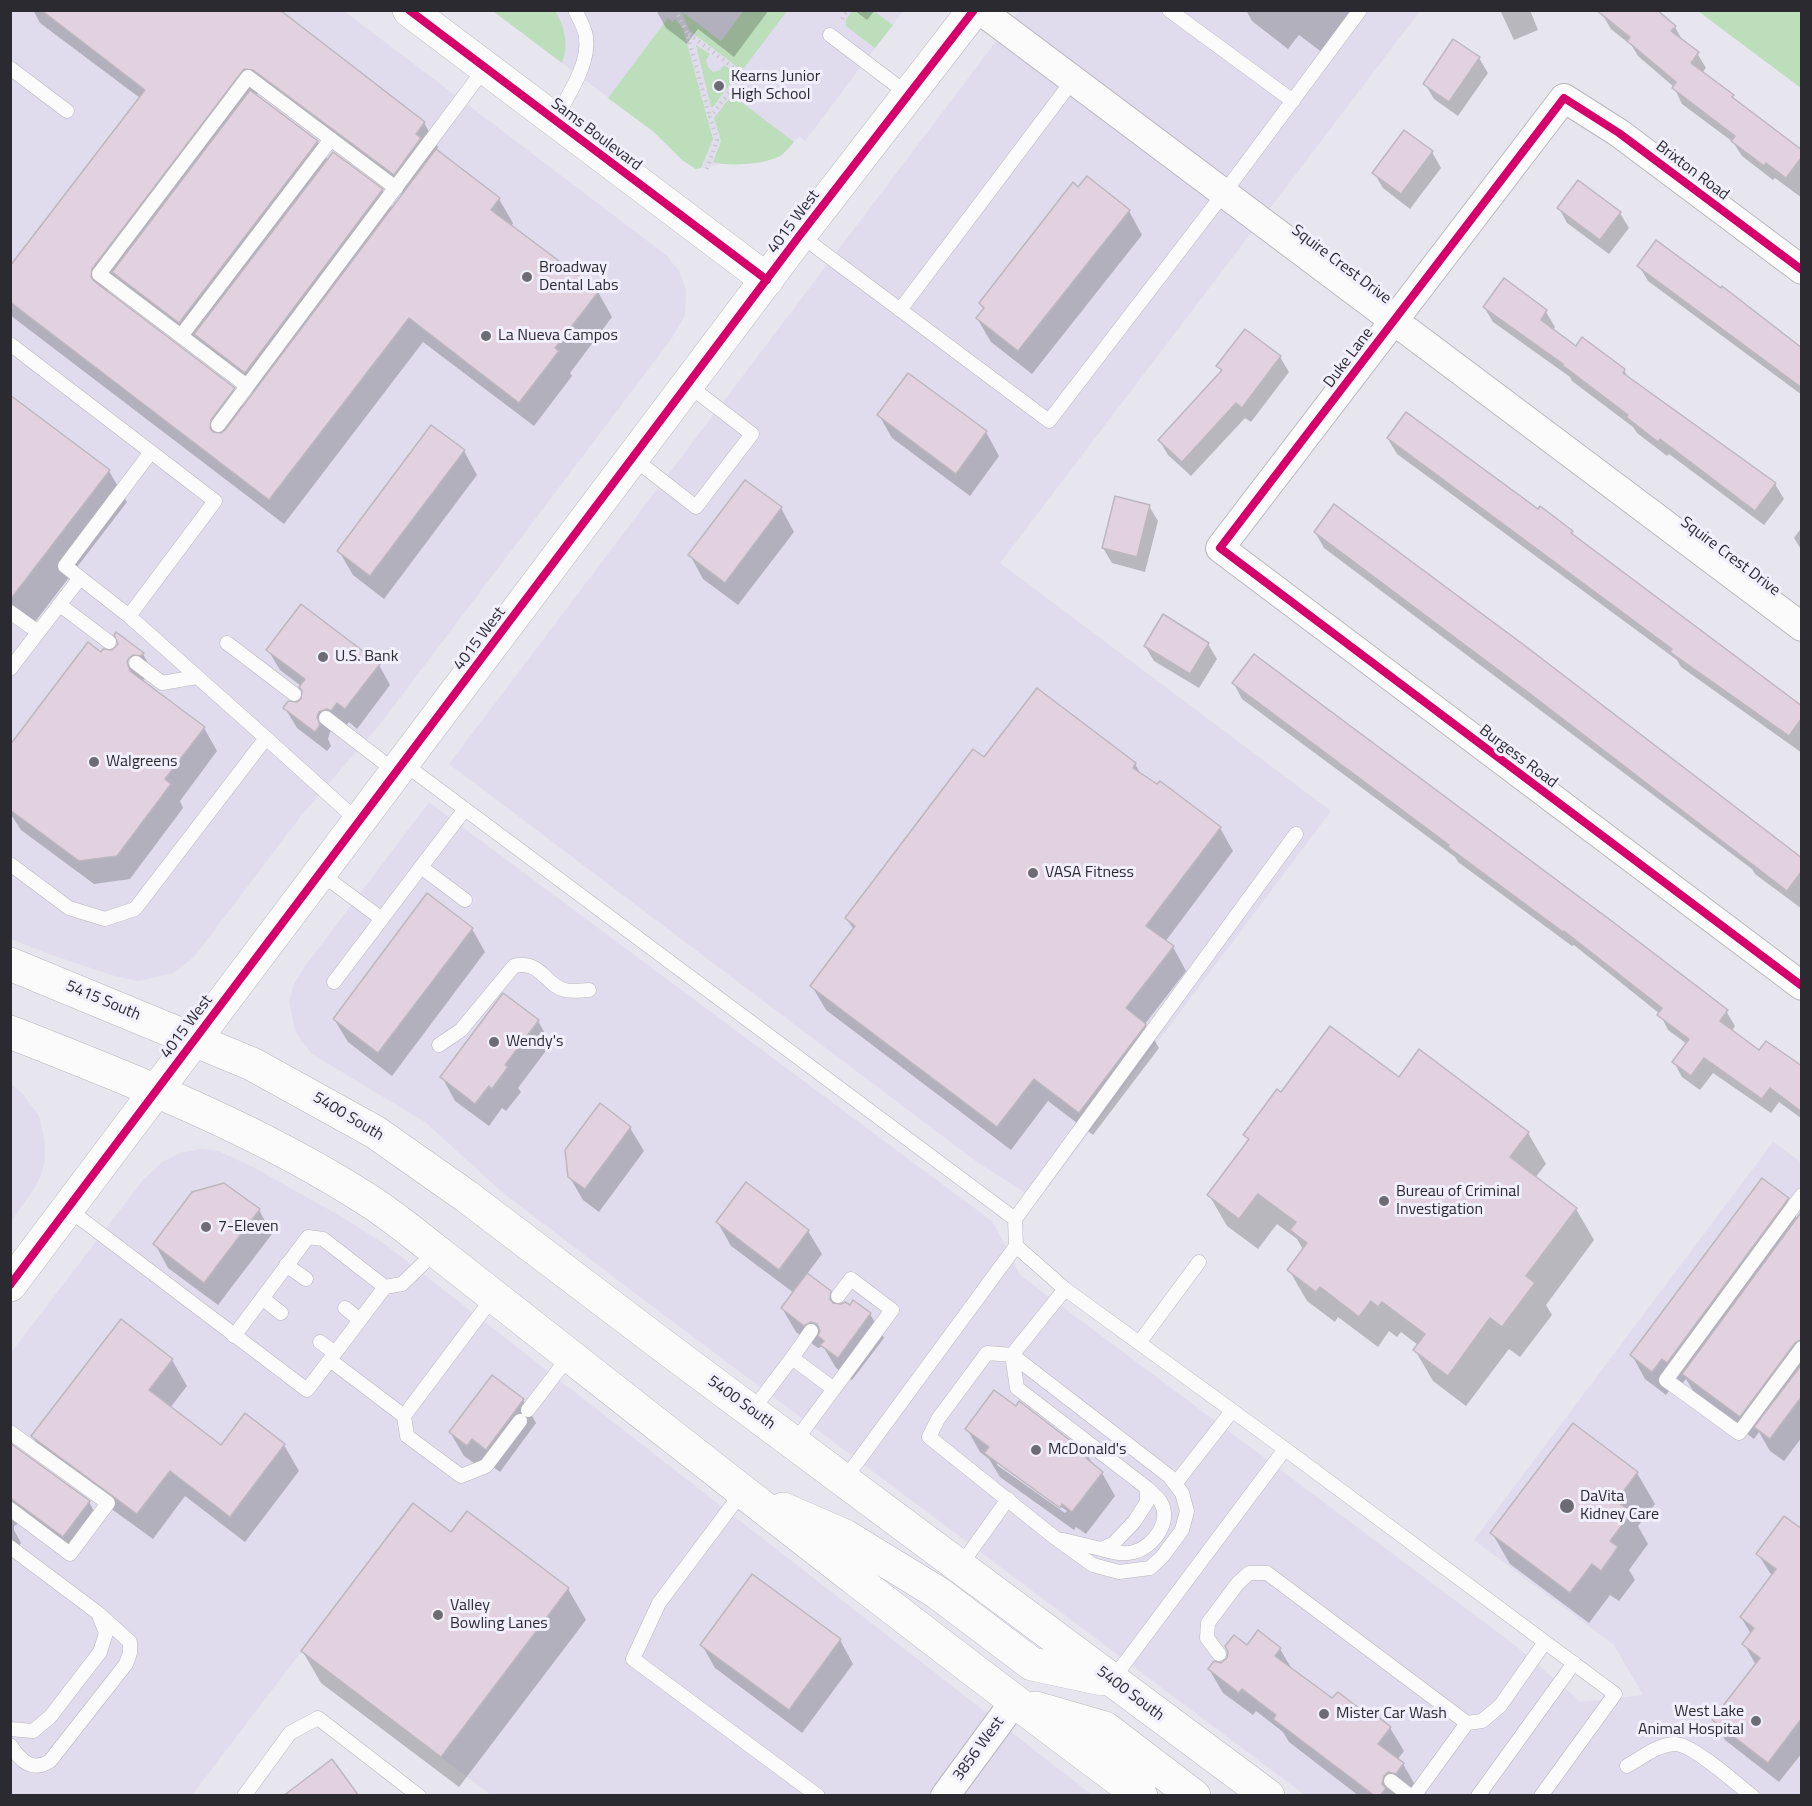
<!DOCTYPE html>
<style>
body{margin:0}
#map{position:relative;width:1812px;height:1806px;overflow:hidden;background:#e7e5ee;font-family:"Titillium Web",sans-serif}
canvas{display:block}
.frame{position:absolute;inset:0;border:12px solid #2c2a31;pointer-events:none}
</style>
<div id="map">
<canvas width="1812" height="1806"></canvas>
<div class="frame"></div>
</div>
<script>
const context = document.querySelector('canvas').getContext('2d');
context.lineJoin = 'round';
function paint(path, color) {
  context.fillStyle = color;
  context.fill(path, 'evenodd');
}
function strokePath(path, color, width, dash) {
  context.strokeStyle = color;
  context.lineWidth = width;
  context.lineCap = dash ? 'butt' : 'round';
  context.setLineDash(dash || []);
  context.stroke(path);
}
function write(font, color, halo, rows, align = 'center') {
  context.font = font + ' "Titillium Web",sans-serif';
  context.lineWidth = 6;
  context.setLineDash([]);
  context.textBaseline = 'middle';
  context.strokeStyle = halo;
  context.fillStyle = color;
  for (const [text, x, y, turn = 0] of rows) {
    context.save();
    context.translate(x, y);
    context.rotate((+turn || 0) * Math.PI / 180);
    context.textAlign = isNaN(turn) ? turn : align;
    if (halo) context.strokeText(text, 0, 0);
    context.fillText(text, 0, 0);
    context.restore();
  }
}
const built = new Path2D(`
 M10,11H344L666,255L679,271L686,290L685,315L672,338L384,719L301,816L194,957L173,973L138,981L115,976L49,954L11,939Z
 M493,11H903L805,141L799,136L781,156L759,163L721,164L696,169L682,160L654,132Z
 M1019,11H1420L1000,563L1331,811L1038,1201L977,1162L449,764Z
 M429,802L993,1222L1020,1275L1516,1646L1581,1702L1643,1695L1614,1645L1474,1540L1773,1142L1802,1163L1801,1795H1305L636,1294L502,1192L425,1122L312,1054L302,1042L295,1030L289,1001L294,984L303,969Z
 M11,1084L23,1094L39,1116L45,1143V1160L41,1175L34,1189L11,1221Z
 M201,1149L218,1151L251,1166L342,1217L386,1245L1092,1795H491L301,1652L192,1795H11L10,1354L143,1180L162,1162L180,1153Z`);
const green = new Path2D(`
 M518,10L555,11C565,27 569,45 562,63L493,11Z
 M744,10L787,11L744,68L740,69L690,31L682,12L721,41Z
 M853,10L874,11L893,25L875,48L846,26V20Z
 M1698,11H1801V88Z
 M668,18L672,22L675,19L683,29L713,139L701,168L696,169L682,160L654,132L608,98Z
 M696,45L710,54L706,60L708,67L713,72L720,70L724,65L737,75L713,107H711Z
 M732,95L794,142C790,146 785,153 780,156C766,164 728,167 713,162L721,141L714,118Z`);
const shadow = new Path2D(`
 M33,10H277L424,123L438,147L436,151L499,199L513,223L511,227L598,292L612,317L570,373L572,376L534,426L423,342L284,524L10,315V268L140,98L40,23ZM258,93L269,94L403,195L393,209L382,190L328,161L317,142L256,96ZM117,278L127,296L193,346L198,339L209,358L255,393L244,408L233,389L106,293Z
 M656,10H769L734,57L698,29L687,44L666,28Z
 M854,10H875L867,20Z
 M1246,10H1362L1327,56L1299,35L1288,49L1252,21Z
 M1500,10H1530L1538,30L1514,40Z
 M1602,14L1675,27L1684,43L1697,53L1706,68L1702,73L1732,96L1736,102L1802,152V198L1775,178L1773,180L1742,156L1733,142L1682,104L1674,87L1638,56L1632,46L1611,29Z
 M1479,58L1488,73L1458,116L1434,99L1425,84Z
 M1432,152L1441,168L1410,209L1383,188L1374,173Z
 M1079,189L1129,211L1142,235L1032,374L991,342L977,318L984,310L980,303Z
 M1559,208L1620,213L1629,228L1609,254L1567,223Z
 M1639,266L1802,350V395L1648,281Z
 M1504,280L1546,312L1555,327L1552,331L1576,348L1583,339L1624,370L1629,379L1775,484L1784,499L1764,525L1669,454L1667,456L1637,433L1633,427L1572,381L1570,377L1493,322L1484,307Z
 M1280,357L1289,372L1251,422L1245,418L1191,476L1168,455L1159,440L1222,372L1218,366Z
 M10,397L109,471L127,502L31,627L10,612Z
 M879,415L986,432L999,456L970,496L892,438Z
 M1388,439L1539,511L1572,532L1575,538L1802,708V753L1681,667L1677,660L1397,454Z
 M464,451L477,475L384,599L353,575L339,551Z
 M1149,506L1158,521L1145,572L1112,563L1103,548Z
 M781,508L794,532L738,605L703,579L690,555Z
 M1802,527V551L1794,538Z
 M1315,532L1802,859V909L1755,874L1752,869L1324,548Z
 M120,644L143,654L156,677H147L143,680L204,728L217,751L180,801L183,808L130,879L94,884L21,830L10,813V802L101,654L113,652ZM131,655L129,667H126L127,658Z
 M1208,644L1217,659L1199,688L1154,661L1145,646Z
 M268,650L379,665L390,685L357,729L349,722L343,730L339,729L330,732L328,739L331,746L327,751L297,728L285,708L297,704L303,700L304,692L301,686L280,670Z
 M1234,684L1726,1011L1735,1026L1732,1031L1760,1052L1802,1068V1119L1779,1102L1771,1113L1713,1073L1700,1090L1682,1077L1674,1062L1687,1044L1668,1030L1660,1014L1574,945L1572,946L1458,862L1455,857L1242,699Z
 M984,759L1135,764L1142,776L1220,828L1233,851L1165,942L1173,947L1186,971L1145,1024L1159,1048L1093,1135L1048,1101L1011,1150L826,1010L812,986L854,930L847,919Z
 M472,929L485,952L392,1076L348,1042L334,1019Z
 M538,1021L551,1044L518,1088L521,1092L506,1111L502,1108L489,1126L455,1101L442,1077Z
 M1399,1079L1528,1133L1546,1164L1535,1178L1576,1209L1594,1240L1546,1305L1552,1315L1520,1357L1509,1349L1466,1406L1433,1381L1415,1350L1418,1345L1401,1332L1397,1337L1389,1331L1378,1347L1338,1317L1335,1322L1307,1301L1289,1270L1304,1251L1297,1239L1277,1224L1258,1249L1227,1226L1209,1195L1249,1141L1245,1135L1281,1095Z
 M630,1128L644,1151L599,1212L583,1200L569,1176Z
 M1784,1196L1797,1219L1802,1213V1437L1784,1461L1770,1451L1759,1432L1754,1439L1697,1397L1686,1379L1681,1385L1676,1381L1666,1395L1645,1379L1632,1355Z
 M259,1210L272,1234L218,1305L168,1268L155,1244Z
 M718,1223L808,1231L822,1254L807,1274L830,1292L838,1306L850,1307L854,1302L870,1314L884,1338L852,1380L836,1368L823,1346L818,1348L796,1332L782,1308L794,1293L731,1246Z
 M172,1360L187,1386L170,1408L222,1447L284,1445L299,1471L245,1542L185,1496L153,1539L48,1463L33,1437Z
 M523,1400L536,1423L500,1472L486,1462L481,1468L464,1456L450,1432Z
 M967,1429L1088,1456L1094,1466L1102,1473L1115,1496L1086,1534L1076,1527L1074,1530L1000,1477L989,1459L980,1452ZM997,1461L1067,1511L1065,1513L997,1465Z
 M10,1453L89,1502L101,1524L76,1558L29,1523H19L14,1526V1530L21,1543L10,1557Z
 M1637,1473L1655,1504L1638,1526L1648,1544L1629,1570L1635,1580L1619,1601L1610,1595L1589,1623L1510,1564L1492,1533Z
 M1802,1531V1753L1779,1782L1725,1740L1714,1720L1756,1665L1744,1644L1751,1634L1741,1617L1772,1576L1758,1554Z
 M452,1534L568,1589L586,1620L459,1787L321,1683L303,1652Z
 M1258,1633L1280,1649L1293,1671L1333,1701L1390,1728L1404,1751L1397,1760L1403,1764L1417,1788L1411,1796H1359L1289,1742L1283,1732L1256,1711L1253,1715L1223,1693L1209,1669L1221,1664L1247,1647Z
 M840,1640L853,1664L802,1733L715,1668L702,1645Z`);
const building = new Path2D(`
 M41,10H280L425,122L416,134L421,138L394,175L253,70L244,69L92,269L91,277L94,281L235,388L211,420L210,428L213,432L221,433L225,430L436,149L500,198L491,210L599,291L555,348L559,351L519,403L409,318L269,500L10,302V266L145,90Z
 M1596,10H1657L1676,26L1671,31L1699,52L1691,63L1734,95L1732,97L1802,150V157L1786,178L1766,163L1764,166L1731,141L1735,136L1672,88L1676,82L1627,41L1630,37Z
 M1453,39L1480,57L1449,102L1423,84Z
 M250,90L318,141L179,323L112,272Z
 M1404,130L1433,151L1401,194L1372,173Z
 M333,152L383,189L245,373L194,334Z
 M1087,176L1130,210L1018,351L976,318L984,308L979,303L1073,182L1078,187Z
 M1578,180L1621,212L1600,240L1557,208Z
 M1656,240L1721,288L1722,286L1802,348V388L1637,266Z
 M1504,278L1547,310L1541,320L1576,346L1582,337L1625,369L1623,373L1776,483L1755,511L1660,439L1658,442L1626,417L1628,415L1562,365L1563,364L1483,307Z
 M1245,329L1281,356L1242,408L1236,403L1182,462L1158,440L1222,370L1216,366Z
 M908,373L987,431L956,474L877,415Z
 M10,395L110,470L10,600Z
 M1406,412L1538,509L1540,506L1573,531L1571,533L1802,706V718L1789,736L1670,652L1672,649L1387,438Z
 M431,425L465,450L370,576L337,551Z
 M745,480L782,507L725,583L688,555Z
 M1115,496L1150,505L1137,557L1102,548Z
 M1334,504L1524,645L1802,858V871L1787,891L1529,693L1314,532Z
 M301,604L380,664L345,709L337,703L331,711L327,709L319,712L317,717L320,725L315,732L283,708L288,701L297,702L301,699L302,691L299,687L305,679L266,650Z
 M1163,614L1209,643L1190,674L1144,646Z
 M116,632L144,653L141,656L133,655L129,658L127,662L130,671L205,727L165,779L171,784L117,856L79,861L10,810V745L88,642L101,652L103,649L112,650L118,644L114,635Z
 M1254,654L1613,922L1728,1010L1720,1021L1759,1050L1766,1041L1802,1066V1112L1770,1088L1762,1099L1704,1058L1691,1076L1672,1062L1689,1039L1657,1015L1662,1008L1564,931L1563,932L1448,847L1449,845L1232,683Z
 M1037,688L1136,763L1133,768L1157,784L1160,781L1221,827L1146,926L1174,946L1126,1008L1146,1024L1145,1026L1079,1113L1034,1079L997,1127L810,986L855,926L845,918L973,749L984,757Z
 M427,893L473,928L378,1053L333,1019Z
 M503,993L539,1020L505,1065L508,1067L492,1089L489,1086L475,1104L440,1077Z
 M1330,1026L1399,1077L1419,1049L1529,1132L1510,1157L1577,1208L1526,1276L1535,1283L1502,1327L1490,1318L1448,1376L1413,1350L1425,1334L1382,1302L1378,1307L1371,1301L1359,1317L1320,1287L1316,1292L1287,1270L1307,1243L1290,1230L1296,1222L1258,1194L1239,1219L1207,1195L1249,1139L1243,1135L1277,1089L1281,1092Z
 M600,1103L631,1127L585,1189L568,1177L565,1150Z
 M1762,1178L1789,1198L1667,1363L1662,1359L1652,1372L1630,1355Z
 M746,1182L809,1230L779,1270L716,1222Z
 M224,1183L260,1209L204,1283L153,1244L192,1192Z
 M1802,1211V1339L1795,1343L1740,1417L1682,1374Z
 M807,1273L831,1291L830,1299L833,1303L841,1304L845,1302L850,1305L853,1300L871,1313L838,1358L820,1345L824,1341L818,1336L820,1331L817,1324L811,1322L804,1326L781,1308Z
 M121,1319L173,1359L149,1390L221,1445L245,1413L285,1444L230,1517L170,1471L137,1514L31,1436Z
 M1802,1364V1396L1770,1439L1754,1427Z
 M492,1375L524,1399L486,1450L472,1439L467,1446L449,1432Z
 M994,1390L1016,1406L1019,1401L1089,1455L1086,1458L1103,1472L1072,1512L1062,1504L1060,1508L984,1453L989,1447L965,1429Z
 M1573,1423L1638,1472L1616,1501L1632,1512L1610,1541L1618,1547L1601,1571L1592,1564L1570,1593L1490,1533Z
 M10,1443L90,1501L63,1537L10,1498Z
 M413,1503L451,1532L467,1511L569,1588L441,1757L301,1651Z
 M1784,1516L1802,1529V1718L1768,1763L1712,1720L1760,1658L1742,1644L1754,1628L1740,1617L1776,1569L1756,1554Z
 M752,1574L841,1639L789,1710L700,1645Z
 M1258,1630L1281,1648L1275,1656L1332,1698L1338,1692L1365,1713L1368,1709L1391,1727L1378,1744L1404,1763L1396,1774L1388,1772L1384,1776L1382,1784L1386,1788L1380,1796H1375L1273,1719L1276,1715L1242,1689L1239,1693L1208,1669L1214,1661L1221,1663L1227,1658L1228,1652L1225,1646L1234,1635L1247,1645Z
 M332,1759L359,1796H283Z`);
const path = new Path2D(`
 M903,10L906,13
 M678,15L687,33L710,117
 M842,19L848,10
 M689,34L743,75
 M707,169L717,140L710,117L732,89`);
const lane = new Path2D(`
 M1169,10L1293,101
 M830,35L909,95
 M10,68L67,111
 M555,120C567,96 590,65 586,37C585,28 579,18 575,10
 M800,235L1049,421L1224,193L1360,10
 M900,310L1073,80
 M181,336L331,139
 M10,344L215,501L129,616L65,566L151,452
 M247,386L99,274L248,77L396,188
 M218,425L485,68
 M633,458L696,507L752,434L688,385
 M60,605L109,642
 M10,612L38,632
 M227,643L294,694
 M136,663L162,683L197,677
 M10,669L80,578
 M326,718L396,772
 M266,738L359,822
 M403,763L1015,1219
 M10,864L69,908L105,919L135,909L266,738L129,616
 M421,867L465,809
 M320,873L382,919
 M334,982L421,867L465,900
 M439,1045L461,1030L514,966C540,959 546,986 565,990C572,992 582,990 589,990
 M1802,1195L1666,1380L1739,1433L1802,1348
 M68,1209L307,1390L385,1287L402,1284L436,1251
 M1016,1246L1065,1289L1285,1449L1615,1694L1541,1796
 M286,1265L306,1279
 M494,1296L404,1416L407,1436L461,1476L486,1466L520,1421
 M262,1298L281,1313
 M345,1308L359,1319
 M234,1336L308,1237L323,1239L385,1287
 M320,1342L335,1353
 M1139,1343L1199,1262
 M987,1353L1012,1355L1169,1476L1182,1493L1187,1511L1182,1530L1162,1557L1150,1568L1119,1572L1093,1565L1054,1537L929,1437L938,1419Z
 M792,1358L811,1331
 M330,1360L404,1416
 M528,1410L570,1355
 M752,1411L792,1358L834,1389
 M10,1432L108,1503L70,1554L10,1509
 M794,1443L892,1310L851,1279L838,1296
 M844,1480L1016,1246L1015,1219L1296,834
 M1175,1484L1232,1411
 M743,1491L659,1603L633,1659L818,1796
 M1063,1540L1101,1549L1113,1544L1134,1522L1147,1502V1488L1017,1388L1012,1355L1065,1289
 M10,1547L98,1613L106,1633L100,1652L50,1717L33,1731L10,1729
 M1101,1549C1112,1552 1123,1555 1134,1552C1153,1547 1173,1521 1160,1501C1157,1497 1151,1492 1147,1488
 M960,1566L1008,1499
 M1219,1654L1207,1638L1208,1623L1238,1583L1249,1573H1267L1467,1723L1482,1721L1500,1706L1545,1642
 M1112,1680L1285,1449
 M10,1745C20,1760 32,1773 50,1761L126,1664L130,1653V1642L99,1614
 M1627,1766C1641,1758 1657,1745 1674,1744C1690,1742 1737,1784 1752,1796
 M1391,1781L1410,1796
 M244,1796L290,1733L318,1718L419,1796
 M1414,1796L1467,1723
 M1478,1796L1574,1663`);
const street = new Path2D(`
 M980,10L1802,627
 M1802,270L1619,133L1564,98L1220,548L1802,986
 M945,1796L1014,1702`);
const secondary = new Path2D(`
 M409,10L767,280
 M10,1285L800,235L974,10`);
const primary = new Path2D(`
 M10,964L252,1064L375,1132L466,1196L669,1350L1268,1796
 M10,1032C135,1081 261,1130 374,1204C396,1219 416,1235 436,1251C670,1434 902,1619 1141,1796
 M783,1509L845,1536L938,1593L1032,1664L1102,1679
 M1036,1708L1105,1728L1194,1796`);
const cycleway = new Path2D(`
 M409,10L767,280
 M1802,270L1619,133L1564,98L1220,548L1802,986
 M10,1285L800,235L974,10`);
const markers = [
 [719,86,6,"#6d6b73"],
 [527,277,6,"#6d6b73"],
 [486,336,6,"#6d6b73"],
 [323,657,6,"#6d6b73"],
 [94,762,6,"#6d6b73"],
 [1033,873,6,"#6d6b73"],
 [494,1042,6,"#6d6b73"],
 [1384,1201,6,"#6d6b73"],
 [206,1227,6,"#6d6b73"],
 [1036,1450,6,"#6d6b73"],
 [1567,1506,8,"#6d6b73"],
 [438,1615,6,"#6d6b73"],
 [1324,1714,6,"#6d6b73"],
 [1756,1721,6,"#6d6b73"]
];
const poiNames = [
 ["Kearns Junior",731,77],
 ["High School",731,95],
 ["Broadway",539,268],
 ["Dental Labs",539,286],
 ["La Nueva Campos",498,336],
 ["U.S. Bank",335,657],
 ["Walgreens",106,762],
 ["VASA Fitness",1045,873],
 ["Wendy's",506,1042],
 ["Bureau of Criminal",1396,1192],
 ["Investigation",1396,1210],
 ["7-Eleven",218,1227],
 ["McDonald's",1048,1450],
 ["DaVita",1580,1497],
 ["Kidney Care",1580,1515],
 ["Valley",450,1606],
 ["Bowling Lanes",450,1624],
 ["West Lake",1744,1712,"right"],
 ["Animal Hospital",1744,1730,"right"],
 ["Mister Car Wash",1336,1714]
];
const streetNames = [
 ["Sams Boulevard",596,135,37],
 ["Brixton Road",1692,171,37],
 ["4015 West",794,222,-53],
 ["Squire Crest Drive",1341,265,37],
 ["Duke Lane",1349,358,-53],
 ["Squire Crest Drive",1730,557,37],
 ["4015 West",480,639,-53],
 ["Burgess Road",1518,757,37],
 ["5415 South",103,1001,23],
 ["4015 West",187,1027,-53],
 ["5400 South",348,1117,31],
 ["5400 South",741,1403,36],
 ["5400 South",1130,1694,37],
 ["3856 West",979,1749,-54]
];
paint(built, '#e0dced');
paint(green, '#bcdeba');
paint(shadow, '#0003');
paint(building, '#e2d1df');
strokePath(building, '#bcb7bd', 1.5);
strokePath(lane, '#b8b6bd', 15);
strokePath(street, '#b8b6bd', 30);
strokePath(secondary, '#b8b6bd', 34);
strokePath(primary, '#b8b6bd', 34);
strokePath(path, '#c9c8cb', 4, [1.5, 4.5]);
strokePath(lane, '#fbfbfc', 14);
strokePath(street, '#fbfbfc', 28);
strokePath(secondary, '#fbfbfc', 33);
strokePath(primary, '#fbfbfc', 33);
strokePath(cycleway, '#d6006c', 8);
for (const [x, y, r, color] of markers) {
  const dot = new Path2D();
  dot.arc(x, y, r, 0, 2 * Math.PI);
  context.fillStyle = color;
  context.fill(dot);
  strokePath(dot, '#f2effd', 2);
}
write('16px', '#2c2a31', '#f2effd', poiNames, 'left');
write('16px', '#2c2a31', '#f2effd', streetNames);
</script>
